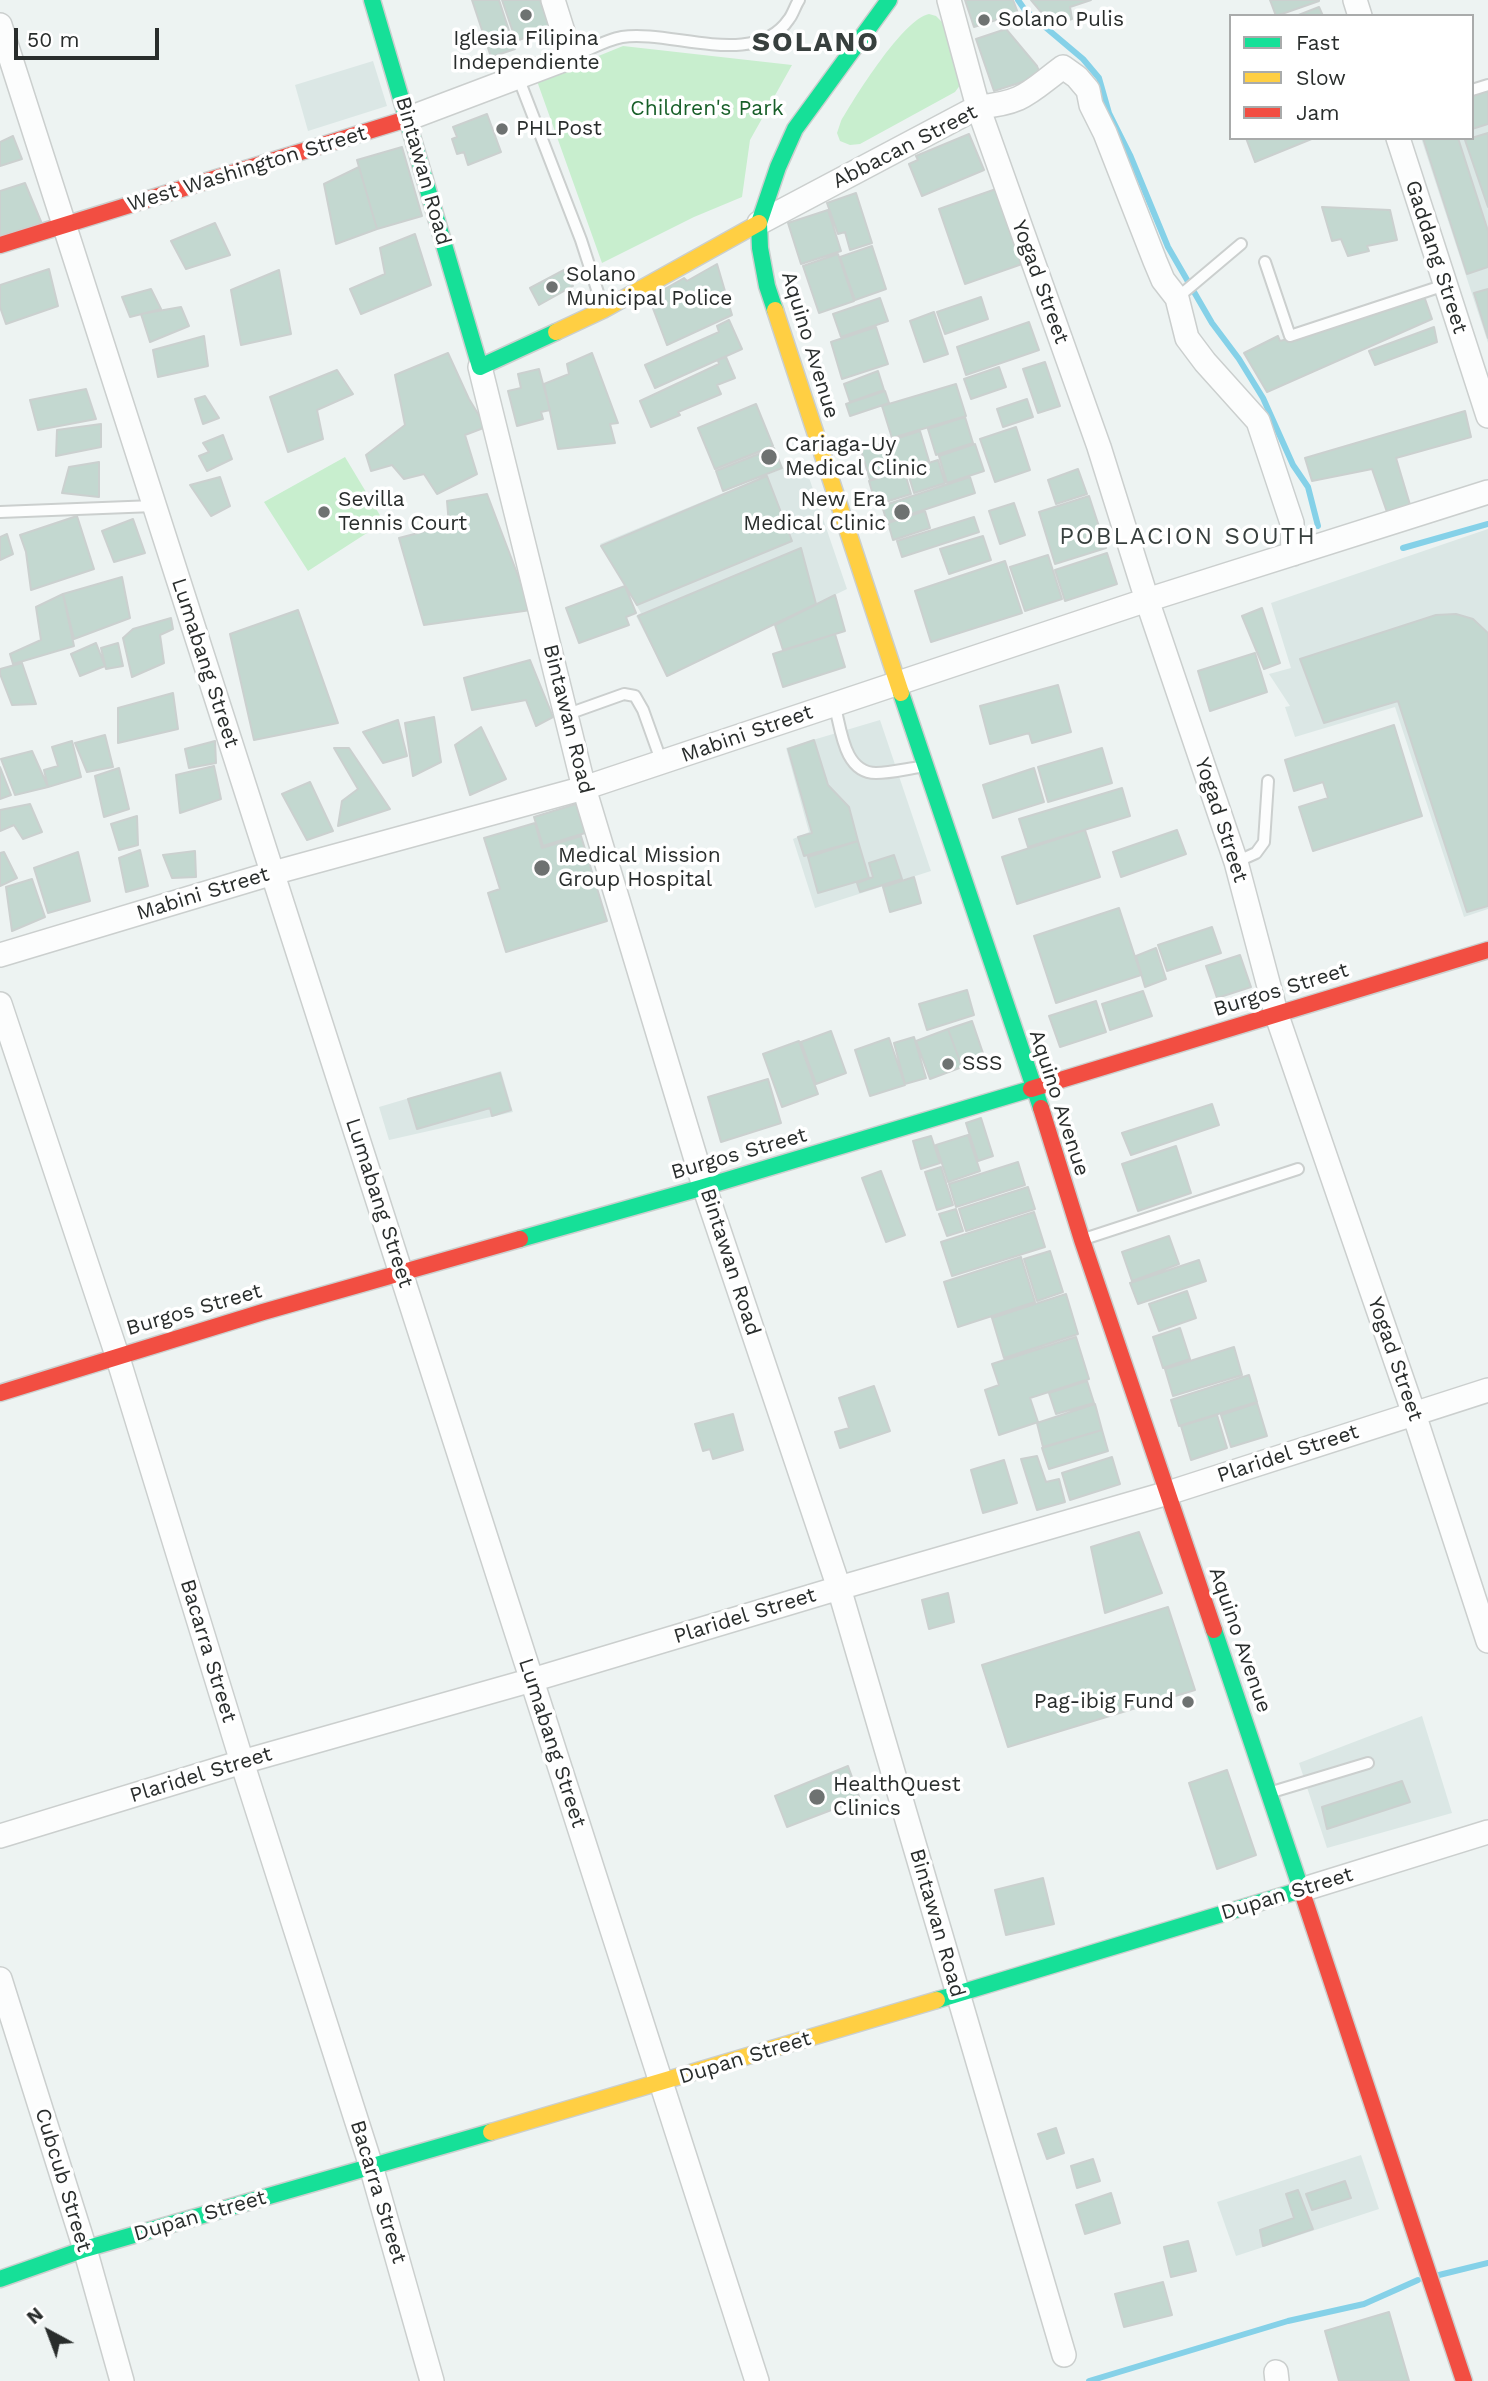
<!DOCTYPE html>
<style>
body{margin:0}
#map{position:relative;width:1488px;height:2381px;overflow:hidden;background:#edf3f2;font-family:"Work Sans",sans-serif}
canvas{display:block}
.legend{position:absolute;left:1229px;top:14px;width:245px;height:126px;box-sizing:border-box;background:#fff;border:2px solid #a9abab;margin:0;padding:9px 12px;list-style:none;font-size:21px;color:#292d2c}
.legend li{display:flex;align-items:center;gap:14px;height:35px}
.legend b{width:35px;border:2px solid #a9abab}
.north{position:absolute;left:14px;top:2297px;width:70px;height:70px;-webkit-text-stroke:5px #fff;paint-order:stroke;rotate:319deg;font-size:19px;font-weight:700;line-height:28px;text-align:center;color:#292d2c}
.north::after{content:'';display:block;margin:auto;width:24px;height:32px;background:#292d2c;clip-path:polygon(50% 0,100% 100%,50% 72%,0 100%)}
.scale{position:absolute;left:14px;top:28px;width:145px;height:32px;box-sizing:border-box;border:4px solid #292d2c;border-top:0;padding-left:9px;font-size:21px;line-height:24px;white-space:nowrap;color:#292d2c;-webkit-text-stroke:5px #fff;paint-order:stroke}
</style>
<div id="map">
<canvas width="1488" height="2381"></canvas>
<ul class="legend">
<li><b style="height:9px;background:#16e098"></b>Fast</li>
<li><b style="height:9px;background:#ffcf43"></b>Slow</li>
<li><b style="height:9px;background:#f24e42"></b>Jam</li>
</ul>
<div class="north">N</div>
<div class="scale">50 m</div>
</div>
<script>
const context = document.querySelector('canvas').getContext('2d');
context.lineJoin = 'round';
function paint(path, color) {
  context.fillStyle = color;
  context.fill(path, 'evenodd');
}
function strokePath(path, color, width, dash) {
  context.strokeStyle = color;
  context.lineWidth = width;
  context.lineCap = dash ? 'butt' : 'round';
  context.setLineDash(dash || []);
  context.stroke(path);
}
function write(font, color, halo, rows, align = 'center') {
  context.font = font + ' "Work Sans",sans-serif';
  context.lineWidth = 7;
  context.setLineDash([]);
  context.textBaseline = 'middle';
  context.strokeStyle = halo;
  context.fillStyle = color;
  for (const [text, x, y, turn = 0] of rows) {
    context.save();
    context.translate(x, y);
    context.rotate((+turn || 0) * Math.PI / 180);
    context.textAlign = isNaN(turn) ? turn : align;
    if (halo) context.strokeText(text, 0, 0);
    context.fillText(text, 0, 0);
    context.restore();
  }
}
const built = new Path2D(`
 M373,61L387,106L308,131L295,85Z
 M1488,89V343L1421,138H1472V94Z
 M803,460L847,589L667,676L636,616L641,613L600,544Z
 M1488,529V909L1464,917L1395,707L1295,737L1285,707L1290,706L1269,674L1291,668L1271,603Z
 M880,720L931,871L815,908L793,839L809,832L786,748Z
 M501,1071L513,1112L389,1140L379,1107Z
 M1422,1716L1452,1813L1327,1848L1299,1763Z
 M1361,2155L1379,2209L1236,2256L1217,2202Z`);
const green = new Path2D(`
 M929,14L936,16L943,23L962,74L961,84L955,92L860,144L850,145L840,141L837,133L841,121C855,97 903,19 929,14Z
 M623,46L792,65L750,140L742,197L694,217L602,263L537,81Z
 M345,457L384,522L308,571L264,502Z`);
const stream = new Path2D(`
 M1018,0L1025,10L1083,59L1099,78L1109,113L1130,155L1168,247L1212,323L1239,359L1263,398L1293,465L1308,487L1318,526
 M1403,548L1488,524
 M1439,2275L1488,2263
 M1089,2381L1288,2321L1364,2304L1418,2280`);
const building = new Path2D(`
 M472,0H499L515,49L491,57Z
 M502,0H540L550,29L516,41Z
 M965,0H1013L1018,13L974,27Z
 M1031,0H1091L1070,7L1072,19L1053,26Z
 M1270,0H1319V1L1276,16Z
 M1319,7L1323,16H1296Z
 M1006,29L1037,66L1041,76L994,91L976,39Z
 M1488,89V124L1472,129V94Z
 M487,114L501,152L468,165L464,152L457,154L452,139L457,137L453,127Z
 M1488,133V207L1465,140Z
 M969,134L984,170L922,196L909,164L918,160L916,156Z
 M13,136L22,159L0,166V142Z
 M1246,138H1314L1255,162Z
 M1423,138H1458L1488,231V267L1467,274Z
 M402,147L422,216L377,229L357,160Z
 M359,167L377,229L336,244L324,184Z
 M25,183L42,224L0,237V191Z
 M996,189L1022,264L965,284L939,209Z
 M856,193L872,243L850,250L845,232L838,234L827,203Z
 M1322,207L1390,210L1397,240L1367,246L1369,251L1348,256L1341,239L1332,241Z
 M828,210L841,251L801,264L788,223Z
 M215,223L230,255L186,269L171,241Z
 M415,234L431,285L361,314L350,289L385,274L380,248Z
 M872,246L886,289L855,300L840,257Z
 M838,254L854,301L819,313L803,266Z
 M717,264L732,315L667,345L649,298L684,278L687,281Z
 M49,269L58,306L6,324L0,307V285Z
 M279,270L291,334L241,345L231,290Z
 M564,270L573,286L539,305L530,288Z
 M151,289L161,309L130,317L122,297Z
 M1488,289V338L1474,293Z
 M1424,296L1432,319L1267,392L1244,353L1278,336L1280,341L1288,339Z
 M981,297L988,319L945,334L937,312Z
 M880,298L888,321L841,337L833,314Z
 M181,307L189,326L150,342L141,314Z
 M934,312L948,354L924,362L910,321Z
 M729,320L742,349L655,388L645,365L719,332L717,326Z
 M1029,322L1039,350L966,375L957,347Z
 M876,327L888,364L842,379L831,342Z
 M1434,327L1437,342L1375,365L1369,351Z
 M204,336L208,366L158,377L153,350Z
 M448,353L469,399L486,427L465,435L477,474L437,494L424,474L404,479L392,465L371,471L366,455L405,425L395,375Z
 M592,353L618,423L610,424L615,443L558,449L544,384L569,374L567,364Z
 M726,357L735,378L717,385L721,394L678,412L680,415L651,427L640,401L719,364L718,360Z
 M1045,362L1060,406L1038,413L1023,369Z
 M999,367L1006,387L971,399L964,379Z
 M539,369L550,410L541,412L543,419L517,426L508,391L521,388L518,374Z
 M337,370L353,394L317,410L323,439L288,452L270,397Z
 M878,371L884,390L850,402L844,384Z
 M956,384L966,416L892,438L882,406Z
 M86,389L96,419L38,430L30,400Z
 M885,391L889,403L850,416L846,404Z
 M205,396L219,418L203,424L195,399Z
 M1027,399L1033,417L1003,427L997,409Z
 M756,404L773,446L715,469L698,428Z
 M1465,411L1471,437L1396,458L1411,508L1388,515L1372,469L1312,481L1305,458Z
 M965,417L973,443L936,455L928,429Z
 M101,424V447L56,456L57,430Z
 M1016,427L1030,470L995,482L980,439Z
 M920,431L929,461L870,480L861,450Z
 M223,435L232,459L207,471L199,456L209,452L203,443Z
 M975,444L984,471L947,483L939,456Z
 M774,448L782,468L723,491L716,471Z
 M938,460L945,483L914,493L907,470Z
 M99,462V497L62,493L69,467Z
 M1078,469L1087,494L1056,504L1048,480Z
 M904,470L911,494L876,505L869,481Z
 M767,476L792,541L637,605L601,546Z
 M220,477L230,506L211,516L190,485Z
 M970,477L975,493L887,522L882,506Z
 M487,494L531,610L424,625L399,538L449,525L447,501Z
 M1089,496L1106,548L1055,564L1039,512Z
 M1014,503L1025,535L1000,544L989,511Z
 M925,511L930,528L893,540L888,523Z
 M77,516L94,569L31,590L26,552L20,535Z
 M974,517L979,532L902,557L897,541Z
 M133,519L145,553L114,562L102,531Z
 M7,534L13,554L0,560V537Z
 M983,536L991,560L949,574L940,549Z
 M801,548L816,604L667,676L638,616Z
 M1107,553L1117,584L1065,601L1055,570Z
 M1048,555L1062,599L1025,611L1010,567Z
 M1005,561L1022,613L931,642L915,591Z
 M122,577L130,618L74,639L63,594Z
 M625,586L636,613L626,617L629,625L579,643L566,608Z
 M63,594L74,646L13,664L10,654L41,640L36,607Z
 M835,595L845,631L783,650L775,625Z
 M1262,608L1280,663L1264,669L1242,616Z
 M298,610L338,723L254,740L230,634Z
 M1456,614L1473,619L1488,633V906L1467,912L1398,701L1324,723L1300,659L1436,615Z
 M171,618L173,629L160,635L164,663L132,677L123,638L133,629Z
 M835,634L845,667L783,687L773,654Z
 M96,643L105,666L80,676L71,654Z
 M118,643L123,666L106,669L101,648Z
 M1255,653L1267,692L1210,711L1198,671Z
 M530,660L553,717L536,726L526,700L472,710L464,678Z
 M22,663L36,704L12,705L0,674V669Z
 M1058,685L1071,732L1032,743L1029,733L990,744L980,706Z
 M173,693L178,729L118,743V708Z
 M434,717L441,762L413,776L405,723Z
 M398,720L407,756L383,763L363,732Z
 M1394,725L1422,816L1313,851L1299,807L1328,798L1323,782L1294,791L1285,760Z
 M481,727L506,779L470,795L455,745Z
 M105,735L113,767L87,772L75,743Z
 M814,740L828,785L849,807L858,841L804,856L798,837L812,833L788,749Z
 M72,741L81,777L48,787L44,770L58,766L52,747Z
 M215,741L216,763L189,768L185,749Z
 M334,748H349L390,809L338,826L342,801L358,789Z
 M1102,748L1112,783L1048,802L1038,767Z
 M32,751L48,787L15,795L1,759Z
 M214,766L221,799L180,813L176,775Z
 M0,767L11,795L0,799Z
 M119,768L129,809L104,817L95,776Z
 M1034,768L1044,802L993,818L983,785Z
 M310,782L333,831L307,840L282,794Z
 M1122,788L1130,816L1028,847L1019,819Z
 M30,804L42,832L23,839L14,825L0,831V810Z
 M576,804L585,833L543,846L534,817Z
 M137,816L138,845L119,850L111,824Z
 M535,823L542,848L581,836L607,921L506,952L488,893L500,889L484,838Z
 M1085,830L1100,877L1017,904L1002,857Z
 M1177,830L1186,854L1121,877L1113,852Z
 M858,841L869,878L818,893L808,857Z
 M140,850L148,886L126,892L119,858Z
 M195,851L196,877L172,878L163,855Z
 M4,852L17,878L0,886V853Z
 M78,852L90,901L48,913L34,868Z
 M894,855L902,879L860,892L857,883L873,877L869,863Z
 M914,877L921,903L890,912L883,887Z
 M32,879L45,917L12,931L6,887Z
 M1119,908L1141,975L1056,1003L1034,936Z
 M1212,927L1221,953L1167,971L1158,945Z
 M1156,948L1166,979L1145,987L1136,956Z
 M1240,955L1251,987L1217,998L1206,966Z
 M967,990L974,1015L927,1030L919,1004Z
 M1143,991L1152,1016L1110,1030L1102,1004Z
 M1096,1001L1106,1032L1060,1047L1049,1016Z
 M972,1021L985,1059L962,1067L948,1029Z
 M948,1029L962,1067L930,1079L916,1041Z
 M831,1031L846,1073L816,1084L801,1042Z
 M914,1037L926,1078L905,1084L894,1043Z
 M889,1038L905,1085L870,1096L855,1050Z
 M799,1041L818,1094L782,1107L763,1054Z
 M500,1073L511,1110L492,1116L490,1108L417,1129L408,1099Z
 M768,1079L781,1123L721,1142L708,1097Z
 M1212,1104L1219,1125L1131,1155L1122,1133Z
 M981,1118L993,1156L978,1161L966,1123Z
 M968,1135L980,1171L948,1182L936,1145Z
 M931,1136L940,1163L921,1169L913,1141Z
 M1176,1146L1191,1193L1138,1211L1122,1164Z
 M1018,1162L1025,1185L956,1207L949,1184Z
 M941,1167L953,1205L937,1210L925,1172Z
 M881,1171L905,1235L886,1242L862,1178Z
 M1028,1187L1035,1209L966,1231L959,1209Z
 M956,1209L963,1231L947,1236L939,1214Z
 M1034,1212L1045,1247L952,1276L941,1242Z
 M1169,1236L1179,1264L1132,1281L1122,1252Z
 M1050,1251L1063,1292L1037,1301L1024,1259Z
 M1021,1257L1035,1302L958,1327L944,1282Z
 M1199,1260L1206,1281L1138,1304L1130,1283Z
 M1187,1291L1196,1318L1159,1331L1149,1304Z
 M1066,1294L1078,1334L1004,1358L992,1318Z
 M1180,1328L1190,1359L1163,1368L1153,1337Z
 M1076,1337L1089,1379L1030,1398L1038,1422L999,1435L985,1390L999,1385L992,1364Z
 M1234,1347L1242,1375L1173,1396L1165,1369Z
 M1249,1375L1257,1402L1179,1426L1171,1400Z
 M1087,1381L1094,1403L1056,1414L1049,1393Z
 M874,1386L890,1431L840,1448L835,1432L849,1428L839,1398Z
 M1257,1403L1267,1436L1231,1447L1221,1415Z
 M1095,1404L1102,1430L1043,1447L1037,1423Z
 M733,1414L743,1450L713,1459L710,1449L703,1451L695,1424Z
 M1217,1415L1227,1448L1191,1460L1181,1426Z
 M1102,1430L1108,1451L1049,1469L1042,1448Z
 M1037,1456L1046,1482L1059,1479L1065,1502L1037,1510L1021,1459Z
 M1112,1457L1120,1484L1070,1500L1062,1473Z
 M1004,1460L1017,1503L983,1513L971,1470Z
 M1139,1532L1162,1593L1105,1613L1091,1547Z
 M948,1593L954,1622L929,1629L922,1600Z
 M1168,1607L1195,1690L1008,1747L982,1665Z
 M848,1766L860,1799L787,1827L775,1796Z
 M1227,1770L1256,1855L1217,1869L1189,1783Z
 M1402,1781L1410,1802L1327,1829L1322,1807Z
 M1043,1878L1054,1924L1006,1935L995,1890Z
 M1056,2128L1064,2153L1047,2159L1038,2134Z
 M1093,2159L1100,2181L1077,2188L1071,2166Z
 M1345,2181L1351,2198L1312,2210L1306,2194Z
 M1298,2190L1313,2229L1263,2246L1260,2230L1294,2218L1286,2194Z
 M1111,2193L1120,2223L1085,2234L1076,2205Z
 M1188,2241L1196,2271L1171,2277L1164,2247Z
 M1163,2282L1172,2315L1124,2327L1115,2294Z
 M1389,2312L1409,2381H1339L1325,2331Z`);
const lane = new Path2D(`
 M571,57C587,51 605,40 622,37C670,29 755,70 789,19C793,14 795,6 799,0
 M518,77L581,240L603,308
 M1472,90L1488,85
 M1265,262L1290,336L1445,285
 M1177,298L1241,244
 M0,512L154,506
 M834,703C841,727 843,773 876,773C890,773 906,769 920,767
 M568,714L624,694L635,696L643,710L662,763
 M1236,862L1256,853L1264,842L1268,781
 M1087,1238L1298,1169
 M1272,1792L1368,1763`);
const street = new Path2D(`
 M949,0L978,107L1099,447L1147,600L1236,862L1276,1013L1414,1414L1488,1641
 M1355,0L1360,16
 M0,25L757,2381
 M407,119L571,57L553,0
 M1398,138L1488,416
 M759,223L978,107C1024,103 1028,93 1063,67L1077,77L1088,90L1091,105L1105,133L1155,261L1163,280L1177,298L1187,338L1205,362L1258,421L1292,523L1293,554
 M480,367L584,788L704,1186L839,1588L1064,2355
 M0,955L273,873L584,788L1147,600L1488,492
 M0,1004L117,1355L242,1762L371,2166L432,2381
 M0,1836L242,1762L532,1680L839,1588L1168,1493L1488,1390
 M1301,1890L1488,1832
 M0,1979L85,2249L122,2381
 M1276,2372L1277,2381`);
const fast = new Path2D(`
 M372,0L480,367L556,332
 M775,310L767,286L760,248L759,223L778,167L795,129L889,0
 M901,693L1041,1108
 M520,1239L704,1187L1031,1089
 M1214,1630L1301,1889
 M937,2000L1301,1890
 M0,2279L85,2249L491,2132`);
const slow = new Path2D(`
 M775,310L901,693
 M556,332L603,310L759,223
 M491,2132L937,2000`);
const jam = new Path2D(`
 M0,245L407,119
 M1031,1089L1488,950
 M1041,1108L1082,1240L1214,1630
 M0,1393L263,1312L520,1239
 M1301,1889L1464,2381`);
const markers = [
 [526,15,7,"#6e7271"],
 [984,20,7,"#6e7271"],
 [502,129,7,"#6e7271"],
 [552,287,7,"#6e7271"],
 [769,457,9,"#6e7271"],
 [324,512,7,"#6e7271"],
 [902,512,9,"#6e7271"],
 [542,868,9,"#6e7271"],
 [948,1064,7,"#6e7271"],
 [1188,1702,7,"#6e7271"],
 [817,1797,9,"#6e7271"]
];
const poiNames = [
 ["Solano Pulis",998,20],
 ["Iglesia Filipina",526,39,"center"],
 ["Independiente",526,63,"center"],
 ["PHLPost",516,129],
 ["Solano",566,275],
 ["Municipal Police",566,299],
 ["Cariaga-Uy",785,445],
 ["Medical Clinic",785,469],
 ["Sevilla",338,500],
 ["Tennis Court",338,524],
 ["New Era",886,500,"right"],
 ["Medical Clinic",886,524,"right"],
 ["Medical Mission",558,856],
 ["Group Hospital",558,880],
 ["SSS",962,1064],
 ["Pag-ibig Fund",1174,1702,"right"],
 ["HealthQuest",833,1785],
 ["Clinics",833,1809]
];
const parkNames = [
 ["Children's Park",707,109]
];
const streetNames = [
 ["Abbacan Street",905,147,-27],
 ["West Washington Street",247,169,-17],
 ["Bintawan Road",423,171,74],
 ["Gaddang Street",1436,257,72],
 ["Yogad Street",1040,282,70],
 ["Aquino Avenue",810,345,73],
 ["Lumabang Street",205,663,72],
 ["Bintawan Road",568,719,76],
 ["Mabini Street",747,734,-19],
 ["Yogad Street",1221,820,72],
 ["Mabini Street",203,894,-17],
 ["Burgos Street",1281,990,-17],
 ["Aquino Avenue",1059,1103,72],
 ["Burgos Street",739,1154,-16],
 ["Lumabang Street",379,1203,72],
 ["Bintawan Road",730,1262,72],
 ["Burgos Street",194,1310,-16],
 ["Yogad Street",1395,1359,71],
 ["Plaridel Street",1288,1454,-18],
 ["Plaridel Street",745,1616,-17],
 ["Aquino Avenue",1240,1640,71],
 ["Bacarra Street",208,1651,73],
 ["Lumabang Street",552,1743,72],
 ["Plaridel Street",201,1775,-17],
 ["Dupan Street",1287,1894,-17],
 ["Bintawan Road",937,1923,74],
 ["Dupan Street",745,2058,-17],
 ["Cubcub Street",63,2180,73],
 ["Bacarra Street",378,2192,73],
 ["Dupan Street",200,2216,-16]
];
const quarterNames = [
 ["POBLACION SOUTH",1188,537]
];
const districtNames = [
 ["SOLANO",816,43]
];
paint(built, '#dbe7e5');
paint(green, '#c8eece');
strokePath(stream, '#85d1e8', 6);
paint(building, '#c3d8d0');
strokePath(building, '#cbd0cf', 2);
strokePath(lane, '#cbcfce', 14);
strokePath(street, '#cbcfce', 26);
strokePath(fast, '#cbcfce', 19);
strokePath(slow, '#cbcfce', 19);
strokePath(jam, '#cbcfce', 19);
strokePath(lane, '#fcfdfd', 10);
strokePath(street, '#fcfdfd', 23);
strokePath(fast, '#16e098', 16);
strokePath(slow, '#ffcf43', 16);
strokePath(jam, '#f24e42', 16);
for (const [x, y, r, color] of markers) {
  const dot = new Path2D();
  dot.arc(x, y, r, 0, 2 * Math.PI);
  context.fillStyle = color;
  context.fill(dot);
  strokePath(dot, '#fff', 2.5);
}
write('21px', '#292d2c', '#fff', poiNames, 'left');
write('21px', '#185f29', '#fff', parkNames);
write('21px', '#292d2c', '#fff', streetNames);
context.letterSpacing = '2px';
write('24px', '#38403e', '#fff', quarterNames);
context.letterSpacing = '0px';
context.letterSpacing = '2px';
write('bold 28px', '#38403e', '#fff', districtNames);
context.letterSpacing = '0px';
</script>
